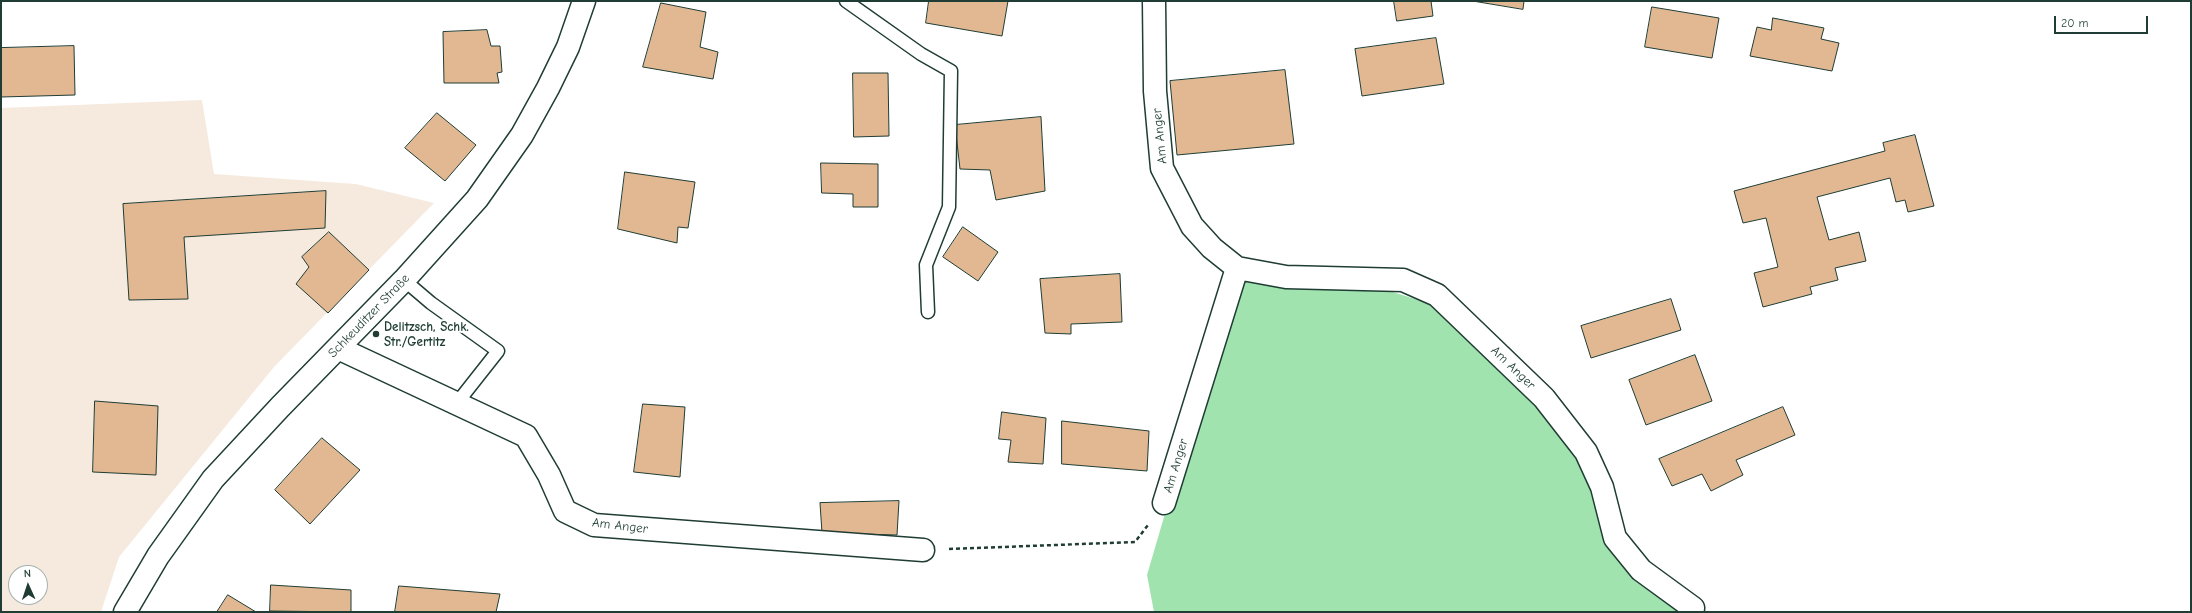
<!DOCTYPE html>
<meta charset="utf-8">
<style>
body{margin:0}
#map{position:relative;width:2192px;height:613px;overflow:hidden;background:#fff;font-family:"Comic Neue",sans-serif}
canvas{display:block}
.frame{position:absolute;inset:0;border:2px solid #1f3d34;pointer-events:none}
.north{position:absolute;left:8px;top:565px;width:40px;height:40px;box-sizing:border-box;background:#fff;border:1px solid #a5b1ae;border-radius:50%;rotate:357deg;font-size:11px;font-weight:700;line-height:16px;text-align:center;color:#1f3d34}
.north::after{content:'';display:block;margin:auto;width:14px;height:18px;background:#1f3d34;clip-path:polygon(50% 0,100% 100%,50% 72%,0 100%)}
.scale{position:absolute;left:2054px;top:16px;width:94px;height:18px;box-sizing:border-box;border:2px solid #1f3d34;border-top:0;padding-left:5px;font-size:12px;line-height:14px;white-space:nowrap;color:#1f3d34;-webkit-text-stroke:3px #fff;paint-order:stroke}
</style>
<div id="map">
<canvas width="2192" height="613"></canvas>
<div class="frame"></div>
<div class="north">N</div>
<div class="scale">20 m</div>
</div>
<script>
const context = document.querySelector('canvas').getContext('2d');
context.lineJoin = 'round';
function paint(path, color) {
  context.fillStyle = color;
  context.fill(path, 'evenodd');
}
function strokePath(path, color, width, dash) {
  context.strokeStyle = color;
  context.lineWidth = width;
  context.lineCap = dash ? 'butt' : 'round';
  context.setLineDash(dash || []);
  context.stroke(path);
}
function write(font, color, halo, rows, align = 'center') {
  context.font = font + ' "Comic Neue",sans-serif';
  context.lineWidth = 4;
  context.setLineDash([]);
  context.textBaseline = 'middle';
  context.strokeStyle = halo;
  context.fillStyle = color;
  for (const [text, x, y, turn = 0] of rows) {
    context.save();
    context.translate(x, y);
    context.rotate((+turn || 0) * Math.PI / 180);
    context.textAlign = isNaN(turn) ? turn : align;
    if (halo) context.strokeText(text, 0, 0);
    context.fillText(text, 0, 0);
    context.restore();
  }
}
const built = new Path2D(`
 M202,100L214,174L356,184L434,203L274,367L119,557L101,612H1V108ZM16,573H40V597H16Z`);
const green = new Path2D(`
 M1237,268L1380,288L1431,304L1544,398L1586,452L1615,538L1694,612H1154L1147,575Z`);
const building = new Path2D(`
 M929,1H1008L1002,36L926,23Z
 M1394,1H1431L1433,16L1397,21Z
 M1473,1H1524L1523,9Z
 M661,3L706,12L700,47L718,52L713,79L643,67Z
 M1652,7L1719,18L1712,58L1645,47Z
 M1773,18L1824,28L1821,39L1839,43L1832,71L1750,56L1757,27L1771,30Z
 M487,30L491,46H500L502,72L497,73L499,83H444L443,32Z
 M1436,38L1444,84L1362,96L1355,49Z
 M74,46L75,95L1,97V48Z
 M1285,70L1294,144L1177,155L1170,81Z
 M853,73H888L889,136L854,137Z
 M437,113L476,145L445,181L405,148Z
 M1041,117L1045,191L996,200L990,170L960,169L955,125Z
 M1915,135L1934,206L1908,212L1905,200L1896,202L1890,178L1817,197L1829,240L1859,232L1866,261L1835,268L1838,280L1810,287L1812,294L1763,307L1754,273L1778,267L1766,218L1743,223L1734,191L1885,151L1883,143Z
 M821,163L878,164V207H853V194L822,193Z
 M625,172L695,182L688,228L678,227L677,243L618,229Z
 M326,191L325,228L184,237L188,299L129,300L123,204Z
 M963,227L998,252L978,281L943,257Z
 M329,232L369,270L328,313L296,284L309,267L302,257Z
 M1120,274L1122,322L1071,324V334L1045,333L1040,279Z
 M1671,299L1681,330L1591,358L1581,326Z
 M1695,355L1712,401L1646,425L1629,380Z
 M95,401L158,406L156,475L93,472Z
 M643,404L685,407L680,477L634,472Z
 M1783,407L1795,435L1736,460L1743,475L1711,491L1702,474L1672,486L1659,459Z
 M1002,412L1046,418L1043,464L1008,462L1011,440L999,439Z
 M1062,421L1149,431L1147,471L1062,464Z
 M322,438L360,470L310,524L275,490Z
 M899,501L897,535L822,533L820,503Z
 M271,585L351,590V612L270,611Z
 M399,586L500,594L496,612H395Z
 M228,595L256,612H217Z`);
const path = new Path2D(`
 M949,549L1135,542L1148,525`);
const service = new Path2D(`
 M846,1L921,54L951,71L949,207L926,265L928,312
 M404,280L431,303L498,351L457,403`);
const minor = new Path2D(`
 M1154,1L1155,91L1162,168L1192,226L1212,248L1237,268L1286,277L1403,280L1437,295L1544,398L1586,452L1602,487L1615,538L1641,570L1693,608
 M338,348L526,436L549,475L565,511L594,525L923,550
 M1164,503L1237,268
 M125,612L158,556L213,479L280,407L404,280L477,199L522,135L548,88L568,47L584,1`);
const markers = [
 [376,334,4,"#1f3d34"]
];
const streetNames = [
 ["Am Anger",1160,136,-96],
 ["Schkeuditzer Straße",369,316,-46],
 ["Am Anger",1513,368,44],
 ["Am Anger",1176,466,-73],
 ["Am Anger",620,526,7]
];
const poiNames = [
 ["Delitzsch, Schk.",384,327],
 ["Str./Gertitz",384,342]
];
paint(built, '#f6eade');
paint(green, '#a1e3ae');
paint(building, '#e2b892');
strokePath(building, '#1f3d34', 1);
strokePath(service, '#1f3d34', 15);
strokePath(minor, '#1f3d34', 25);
strokePath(path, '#1f3d34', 2.5, [4, 3]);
strokePath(service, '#fff', 12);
strokePath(minor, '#fff', 22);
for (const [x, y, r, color] of markers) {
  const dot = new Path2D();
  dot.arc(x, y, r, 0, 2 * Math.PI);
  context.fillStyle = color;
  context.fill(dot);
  strokePath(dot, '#fff', 1.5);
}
write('13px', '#1f3d34', '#fff', streetNames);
write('bold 13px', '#1f3d34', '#fff', poiNames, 'left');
</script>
